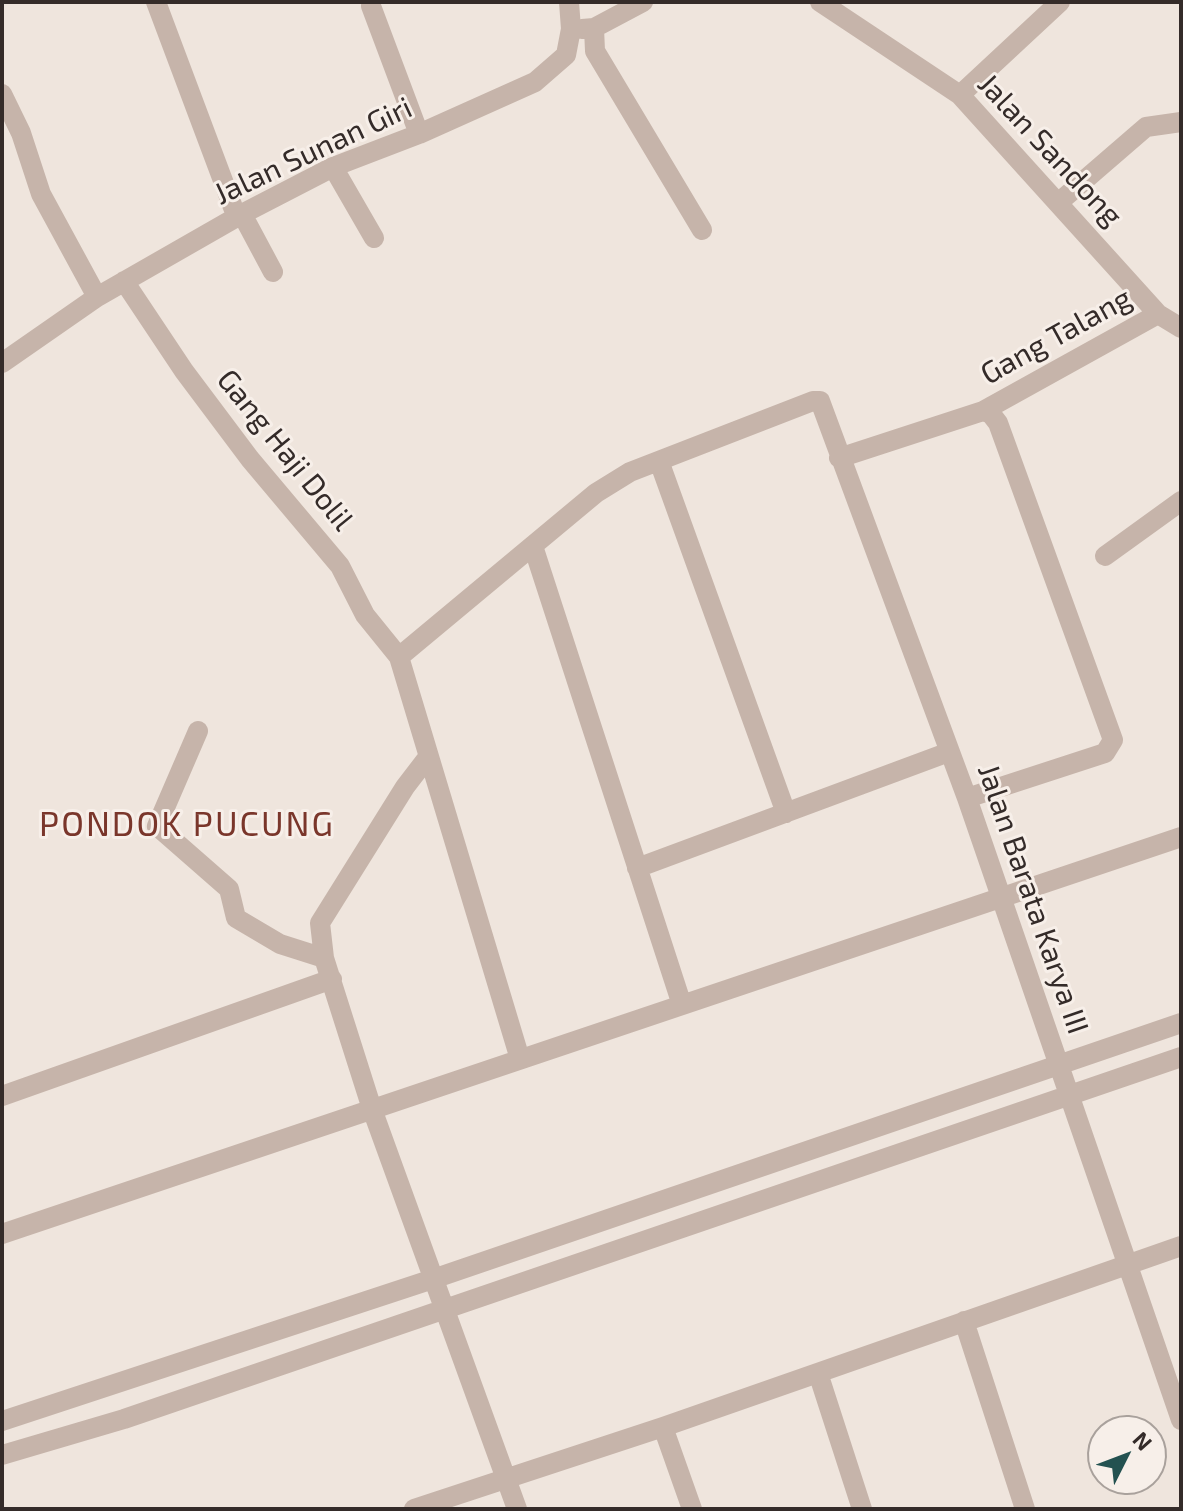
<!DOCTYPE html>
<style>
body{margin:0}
#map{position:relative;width:1183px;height:1511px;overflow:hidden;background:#efe5dd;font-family:"Exo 2",sans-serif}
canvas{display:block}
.frame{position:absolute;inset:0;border:4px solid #342b29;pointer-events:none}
.north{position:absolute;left:1087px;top:1415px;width:80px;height:80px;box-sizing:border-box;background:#f7efe9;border:2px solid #a9a19c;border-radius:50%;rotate:48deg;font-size:22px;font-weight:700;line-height:32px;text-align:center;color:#342b29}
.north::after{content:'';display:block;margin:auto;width:28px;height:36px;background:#235150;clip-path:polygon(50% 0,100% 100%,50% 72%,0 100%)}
</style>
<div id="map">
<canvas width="1183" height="1511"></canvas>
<div class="frame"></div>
<div class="north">N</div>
</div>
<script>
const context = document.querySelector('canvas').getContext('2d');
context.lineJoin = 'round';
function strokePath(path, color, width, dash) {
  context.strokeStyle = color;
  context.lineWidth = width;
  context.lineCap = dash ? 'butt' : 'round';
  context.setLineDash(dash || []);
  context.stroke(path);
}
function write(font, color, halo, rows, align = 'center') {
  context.font = font + ' "Exo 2",sans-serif';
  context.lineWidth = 6;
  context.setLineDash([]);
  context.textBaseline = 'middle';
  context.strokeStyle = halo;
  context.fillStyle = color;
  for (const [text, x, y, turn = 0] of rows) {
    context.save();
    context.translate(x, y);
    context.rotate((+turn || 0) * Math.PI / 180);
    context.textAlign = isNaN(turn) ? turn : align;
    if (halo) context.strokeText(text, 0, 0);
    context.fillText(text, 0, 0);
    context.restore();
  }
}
const minor = new Path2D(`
 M156,2L237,218
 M820,2L960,95L1158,314L1181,328
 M371,6L419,134
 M594,28L595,51L702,230
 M582,29L594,28L643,2
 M2,94L21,133L41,194L97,297
 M960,95L1060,2
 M333,167L374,238
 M1058,203L1146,127L1181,122
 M242,214L273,272
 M124,281L184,371L250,459L340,566L365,615L399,657L520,1059
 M2,363L97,297L242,214L333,167L419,134L535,82L566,55L571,29L569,2
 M839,458L983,411L1158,314
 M659,461L786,813
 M533,546L682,1005
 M1105,556L1181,501
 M399,657L596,493L630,472L813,401H820L967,798L1181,1420
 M198,731L157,826L229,889L236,918L280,944L324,958
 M428,757L405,787L320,923L324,958L372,1109L517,1509
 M967,798L1105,753L1113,740L998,423L991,414L983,411
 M637,868L949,752
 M2,1096L332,979
 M2,1234L1181,837
 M964,1321L1025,1509
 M818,1373L862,1509
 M2,1421L433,1279L1181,1023
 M663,1427L692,1509
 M2,1455L124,1419L1181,1057
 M414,1509L663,1427L1181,1246`);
const streetNames = [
 ["Jalan Sandong",1050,150,47],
 ["Jalan Sunan Giri",313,151,-25],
 ["Gang Talang",1056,336,-29],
 ["Gang Haji Dolil",285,450,51],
 ["Jalan Barata Karya III",1033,899,71]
];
const quarterNames = [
 ["PONDOK PUCUNG",187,825]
];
strokePath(minor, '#c6b4aa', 20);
write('30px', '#342b29', '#f7efe9', streetNames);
context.letterSpacing = '2px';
write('34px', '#7a362b', '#f7efe9', quarterNames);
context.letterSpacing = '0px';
</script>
